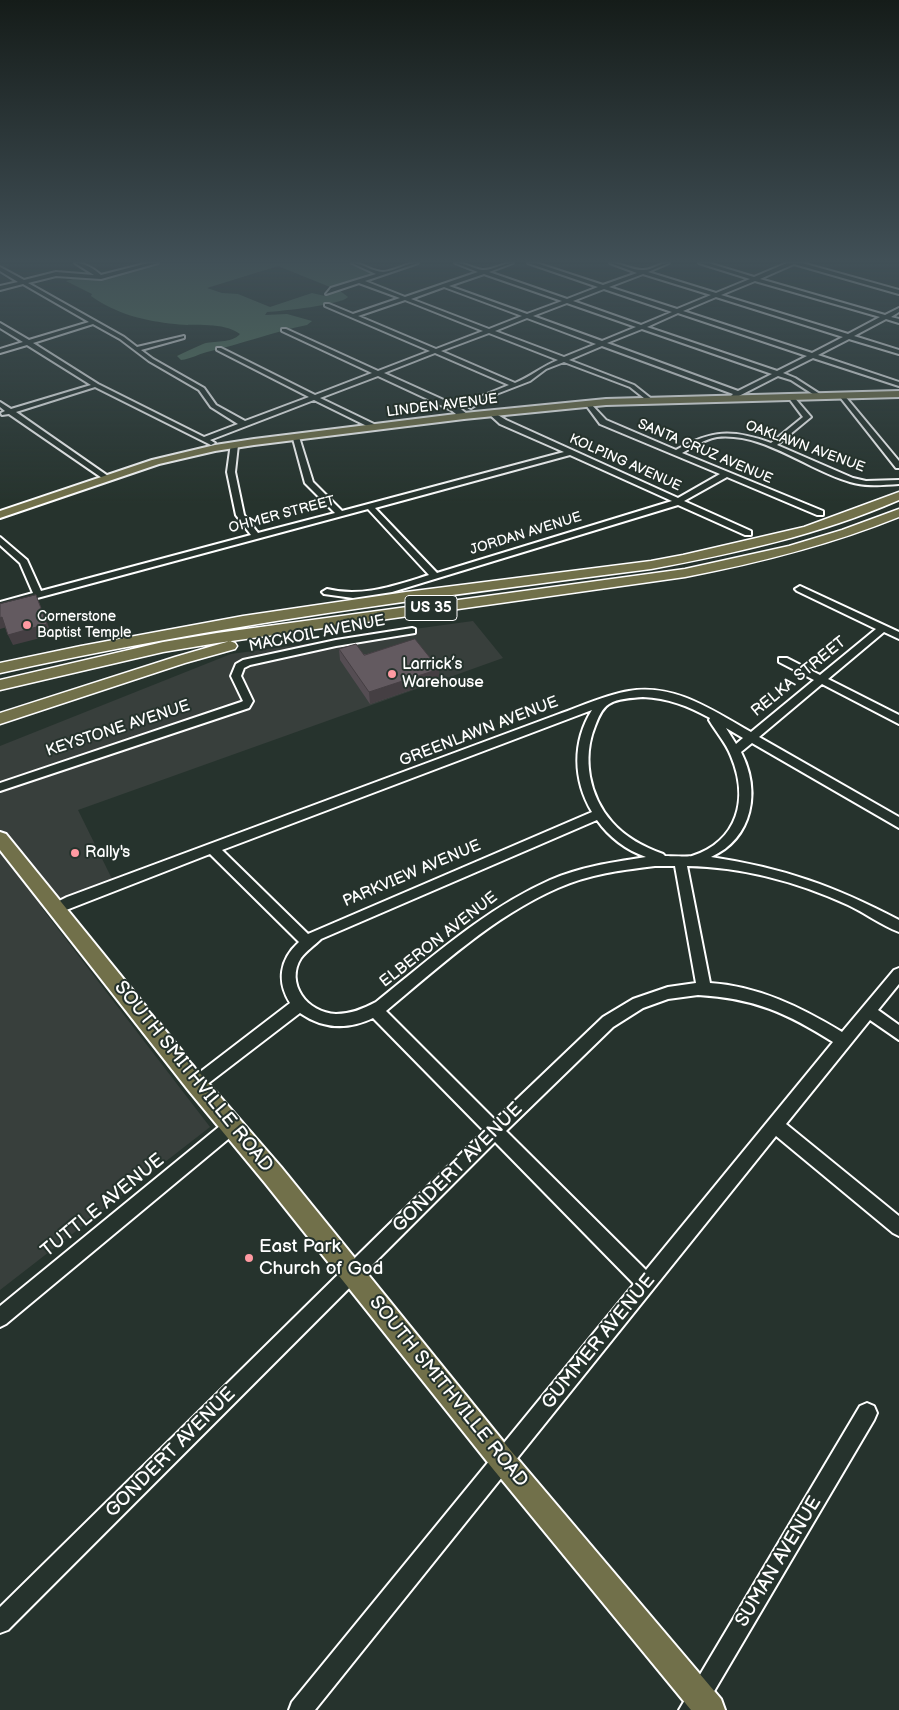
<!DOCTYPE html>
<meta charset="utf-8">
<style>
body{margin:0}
canvas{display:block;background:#26332d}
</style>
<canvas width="899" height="1710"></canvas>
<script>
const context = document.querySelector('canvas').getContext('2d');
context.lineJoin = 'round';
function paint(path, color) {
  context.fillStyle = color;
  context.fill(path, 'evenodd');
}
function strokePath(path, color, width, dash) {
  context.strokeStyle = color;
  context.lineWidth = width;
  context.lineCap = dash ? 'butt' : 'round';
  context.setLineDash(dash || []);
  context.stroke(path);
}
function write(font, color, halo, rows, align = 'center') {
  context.font = font + ' "Balsamiq Sans",sans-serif';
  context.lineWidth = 4;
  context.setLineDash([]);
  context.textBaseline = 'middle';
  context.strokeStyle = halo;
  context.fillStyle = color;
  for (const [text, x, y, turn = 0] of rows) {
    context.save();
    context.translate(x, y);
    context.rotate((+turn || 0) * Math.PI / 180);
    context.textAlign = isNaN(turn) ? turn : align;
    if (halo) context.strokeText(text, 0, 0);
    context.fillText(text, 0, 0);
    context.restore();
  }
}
const built = new Path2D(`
 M473,621L503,658L78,810L113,881L41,907L210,1127L0,1290V746L231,654Z`);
const green = new Path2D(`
 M156,263H354L382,274L335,289L278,266L207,288L222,293L238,294L270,307L312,293L325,296L339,290L348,297C341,305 282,311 267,312L265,315L287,314L312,321L307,325C273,332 241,344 207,352C198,354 191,359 181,360L177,356C185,352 194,348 203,344C214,340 231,344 240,334C222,321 197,327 175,324C145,321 116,314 91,296L92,294L66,281L76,278L56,274L101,277Z`);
const minor = new Path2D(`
 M75,263C85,263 94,269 101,275L148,263H158L101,279L56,276L28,283L124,337L137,347L184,336V338L141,350L153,359L204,388L216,405L245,421L309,397L217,350V348H221L315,395L372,373L282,331V329H286L378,371L430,351L325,306V304H329L353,314L400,298L359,283L326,294L331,288L376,274L352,263C362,263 373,272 383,272C395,271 406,263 418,263L365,281L405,297L478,272L455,263C465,263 472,268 482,270C491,271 503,263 513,263L489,272L567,299L598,287L528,263H536L603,285L637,273L610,263C621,263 631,270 642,270C651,271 659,263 669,263L648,272L716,293L750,279L699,263H708L754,277L787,263H802L899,290V294L794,264L760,279L885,315L899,308V312L891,317L899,319V323L886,319L854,336L899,350V354L849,339L818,355L899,382V386L813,358L783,373L795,378L823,396V398H819L791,380L778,376L733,399L730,397L733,394L602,346L569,360L634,385L653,400V402H649L630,387L564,362L546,369L530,381L486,398L471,408L469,407V405L482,396L509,385L435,353L384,373L457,406L467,414V418H461L451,410L378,376L320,398L376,425L377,427L373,429L314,400L210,440L215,443L211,445L95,387L16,412L108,476V480H105L9,414L2,415L1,413L5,411L0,407V402L11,409L91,385L27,345L0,353V349L23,342L0,328V323L29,340L89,322L23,284L0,290V286L18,282L0,271V267L24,280L56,272L94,275ZM484,274L562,301L527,314L449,286ZM643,274L711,295L677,309L609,287ZM755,281L880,317L848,334L721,295ZM444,287L522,316L489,329L411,299ZM604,289L672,312L641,325L573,301ZM716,297L843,337L812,353L683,311ZM405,300L483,331L436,349L358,316ZM567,303L636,327L602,341L533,316ZM678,313L807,356L777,371L647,327ZM527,318L596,344L564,357L495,331ZM93,324L120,339L149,361L199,390L211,407L238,424L204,437L98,384L33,343ZM642,329L772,374L738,391L607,343ZM489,333L558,360C543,366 530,377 515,383L441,351Z
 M840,395H844L899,461V468H896L840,397Z
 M789,396H793L811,417L777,445L853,478L866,481L899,480V484C882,485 866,487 850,482C807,470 764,432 717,437C705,439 693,447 682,453L823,511V515H817L727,477L684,501L751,531V535H745L678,505L392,592L353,598L324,594L322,592L327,589C362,598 396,585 429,575L368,509L0,608V602L33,593L20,563L0,545V537L27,560L41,591L251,535L236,515L227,472L231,443L238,445L235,472L244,515L258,533L335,513L305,483L292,435L299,437L313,482L342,511L564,452L500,424L489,414L493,412L506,420L678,498L720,474L600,424L586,405V403H590L606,420L676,450C712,430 732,429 771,443L803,417L788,397ZM570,455L672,501L437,573L375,508Z
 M800,586L899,632V639L884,632L828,679L899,715V724L822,684L759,737L899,817V828L752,743L741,752C761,791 753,838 711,857C784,868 834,886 899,920V932C881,925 865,913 848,905C798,882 742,867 687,866L710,983C758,986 801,1007 842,1032L894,970L899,968V984L878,1010L899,1025V1040L870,1020L786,1124L899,1216V1236L893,1233L776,1136L315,1710H289L292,1702L634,1284L495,1142L8,1630L0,1633V1607L484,1131L373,1018C348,1030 323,1029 300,1013L201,1089L196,1091L191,1089L188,1084L191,1079L290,1003C277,982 279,960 299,942L210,854L56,914L51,913L49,909L51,905L67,897L559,714C582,706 605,695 629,691C675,683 713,711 751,732L814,680L779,662V658H787L820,675L876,629L797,591L795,589ZM643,697C668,698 688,706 710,718L709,720C716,732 726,743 731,756C749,799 738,841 692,856C689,857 669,856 665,856L663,854C644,847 626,838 612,822C589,796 582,758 595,726C598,718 602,708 609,704C618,698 632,698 643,697ZM592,710C572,742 573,780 592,812L308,934L222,850ZM726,728L743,738L736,744ZM597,820C609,837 626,850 646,857C613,862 580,867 550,880C485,909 431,958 376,1002C363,1009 351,1014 336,1014C307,1013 285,983 301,958C306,951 315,945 321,939ZM655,866H675L696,983L668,987L633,999L603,1017L495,1120L386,1011C440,966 494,916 558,888C589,874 622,870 655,866ZM698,995C754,998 787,1013 833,1042L646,1270L506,1131L613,1027L643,1008L668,999Z
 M412,628L415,629V633L336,646L250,665L244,668L241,676L253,701L249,708L0,791V783L241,702L243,701L231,676L236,664L243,660L336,640Z
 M232,1118L238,1121L240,1126L238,1131L6,1324L0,1327V1306L226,1121Z
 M867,1403L874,1406L877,1413L874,1420L703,1710H679L860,1406Z`);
const major = new Path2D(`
 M899,391V397L606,405L464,419L254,445L215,451L159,464L0,518V511L152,460L215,445L254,439L464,413L606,399Z
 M0,832L6,834L203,1077L281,1167L511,1451L721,1699L725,1710H691L493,1469L265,1183L189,1091L0,850Z`);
const highway = new Path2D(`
 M899,492V500C819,535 736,553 651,569C433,597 215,625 0,673V663L81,646L243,616L406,592L651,561L683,555L804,527Z
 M899,509V517C830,545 758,563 685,577L217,643L163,652L0,690V680L163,642L217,633L685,569L789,546L842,530Z
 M230,641L235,643L237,646L235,649L185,663L0,724V713L175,657Z`);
const wall = new Path2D(`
 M339,649L439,669V680L370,704L340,660Z`);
const shadedWall = new Path2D(`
 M36,595L52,635L13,645L8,635Z
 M2,617L7,627L0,629V618Z
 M439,669V680L370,704L369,692Z`);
const building = new Path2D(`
 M36,595L47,624L8,635L2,617L0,618V604Z
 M415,639L439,669L369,692L339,649L356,644L364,655Z`);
const markers = [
 [27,625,5,"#ff9aa2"],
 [392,674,5,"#ff9aa2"],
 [75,853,5,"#ff9aa2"],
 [249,1258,5,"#ff9aa2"]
];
const farStreetnames = [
 ["LINDEN AVENUE",442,406,-7],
 ["OAKLAWN AVENUE",805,447,20],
 ["SANTA CRUZ AVENUE",705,452,23],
 ["KOLPING AVENUE",625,463,24],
 ["OHMER STREET",282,515,-15],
 ["JORDAN AVENUE",526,534,-17]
];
const farPoinames = [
 ["Cornerstone",37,617],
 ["Baptist Temple",37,633]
];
const shields = [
 [431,608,52]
];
const shieldNames = [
 ["US 35",431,608]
];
const streetNames = [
 ["MACKOIL AVENUE",317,634,-11],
 ["RELKA STREET",799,677,-39],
 ["KEYSTONE AVENUE",118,729,-18],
 ["GREENLAWN AVENUE",479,732,-21],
 ["PARKVIEW AVENUE",412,874,-23],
 ["ELBERON AVENUE",439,940,-38]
];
const poiNames = [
 ["Larrick’s",402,665],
 ["Warehouse",402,683],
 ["Rally's",85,853]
];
const nearStreetnames = [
 ["SOUTH SMITHVILLE ROAD",193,1077,51],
 ["GONDERT AVENUE",458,1168,-45],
 ["TUTTLE AVENUE",103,1206,-39],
 ["GUMMER AVENUE",599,1342,-51],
 ["SOUTH SMITHVILLE ROAD",448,1392,51],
 ["GONDERT AVENUE",171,1453,-45],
 ["SUMAN AVENUE",779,1562,-59]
];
const nearPoinames = [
 ["East Park",259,1247],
 ["Church of God",259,1269]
];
paint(built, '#383f3c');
paint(green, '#55765f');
strokePath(minor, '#fff', 4);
strokePath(major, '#fff', 4);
strokePath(highway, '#fff', 3);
paint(minor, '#26332d');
paint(major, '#71704a');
paint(highway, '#71704a');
paint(wall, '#554d53');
paint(shadedWall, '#453f43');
paint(building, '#635a60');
strokePath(building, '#453f43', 1);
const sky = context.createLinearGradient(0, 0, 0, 503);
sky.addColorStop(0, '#151c19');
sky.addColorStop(0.52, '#415057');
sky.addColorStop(1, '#41505700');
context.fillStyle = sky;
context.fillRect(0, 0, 899, 503);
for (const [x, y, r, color] of markers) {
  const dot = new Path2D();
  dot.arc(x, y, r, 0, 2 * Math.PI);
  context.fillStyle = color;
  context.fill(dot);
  strokePath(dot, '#26332d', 2);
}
write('14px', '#fff', '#26332d', farStreetnames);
write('14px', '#fff', '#26332d', farPoinames, 'left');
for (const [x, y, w] of shields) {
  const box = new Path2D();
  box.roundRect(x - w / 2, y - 12.5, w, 25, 4);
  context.fillStyle = '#26332d';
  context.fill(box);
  strokePath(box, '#fff', 1);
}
write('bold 15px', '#fff', null, shieldNames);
write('16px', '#fff', '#26332d', streetNames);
write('16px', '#fff', '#26332d', poiNames, 'left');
write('19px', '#fff', '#26332d', nearStreetnames);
write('19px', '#fff', '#26332d', nearPoinames, 'left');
</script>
